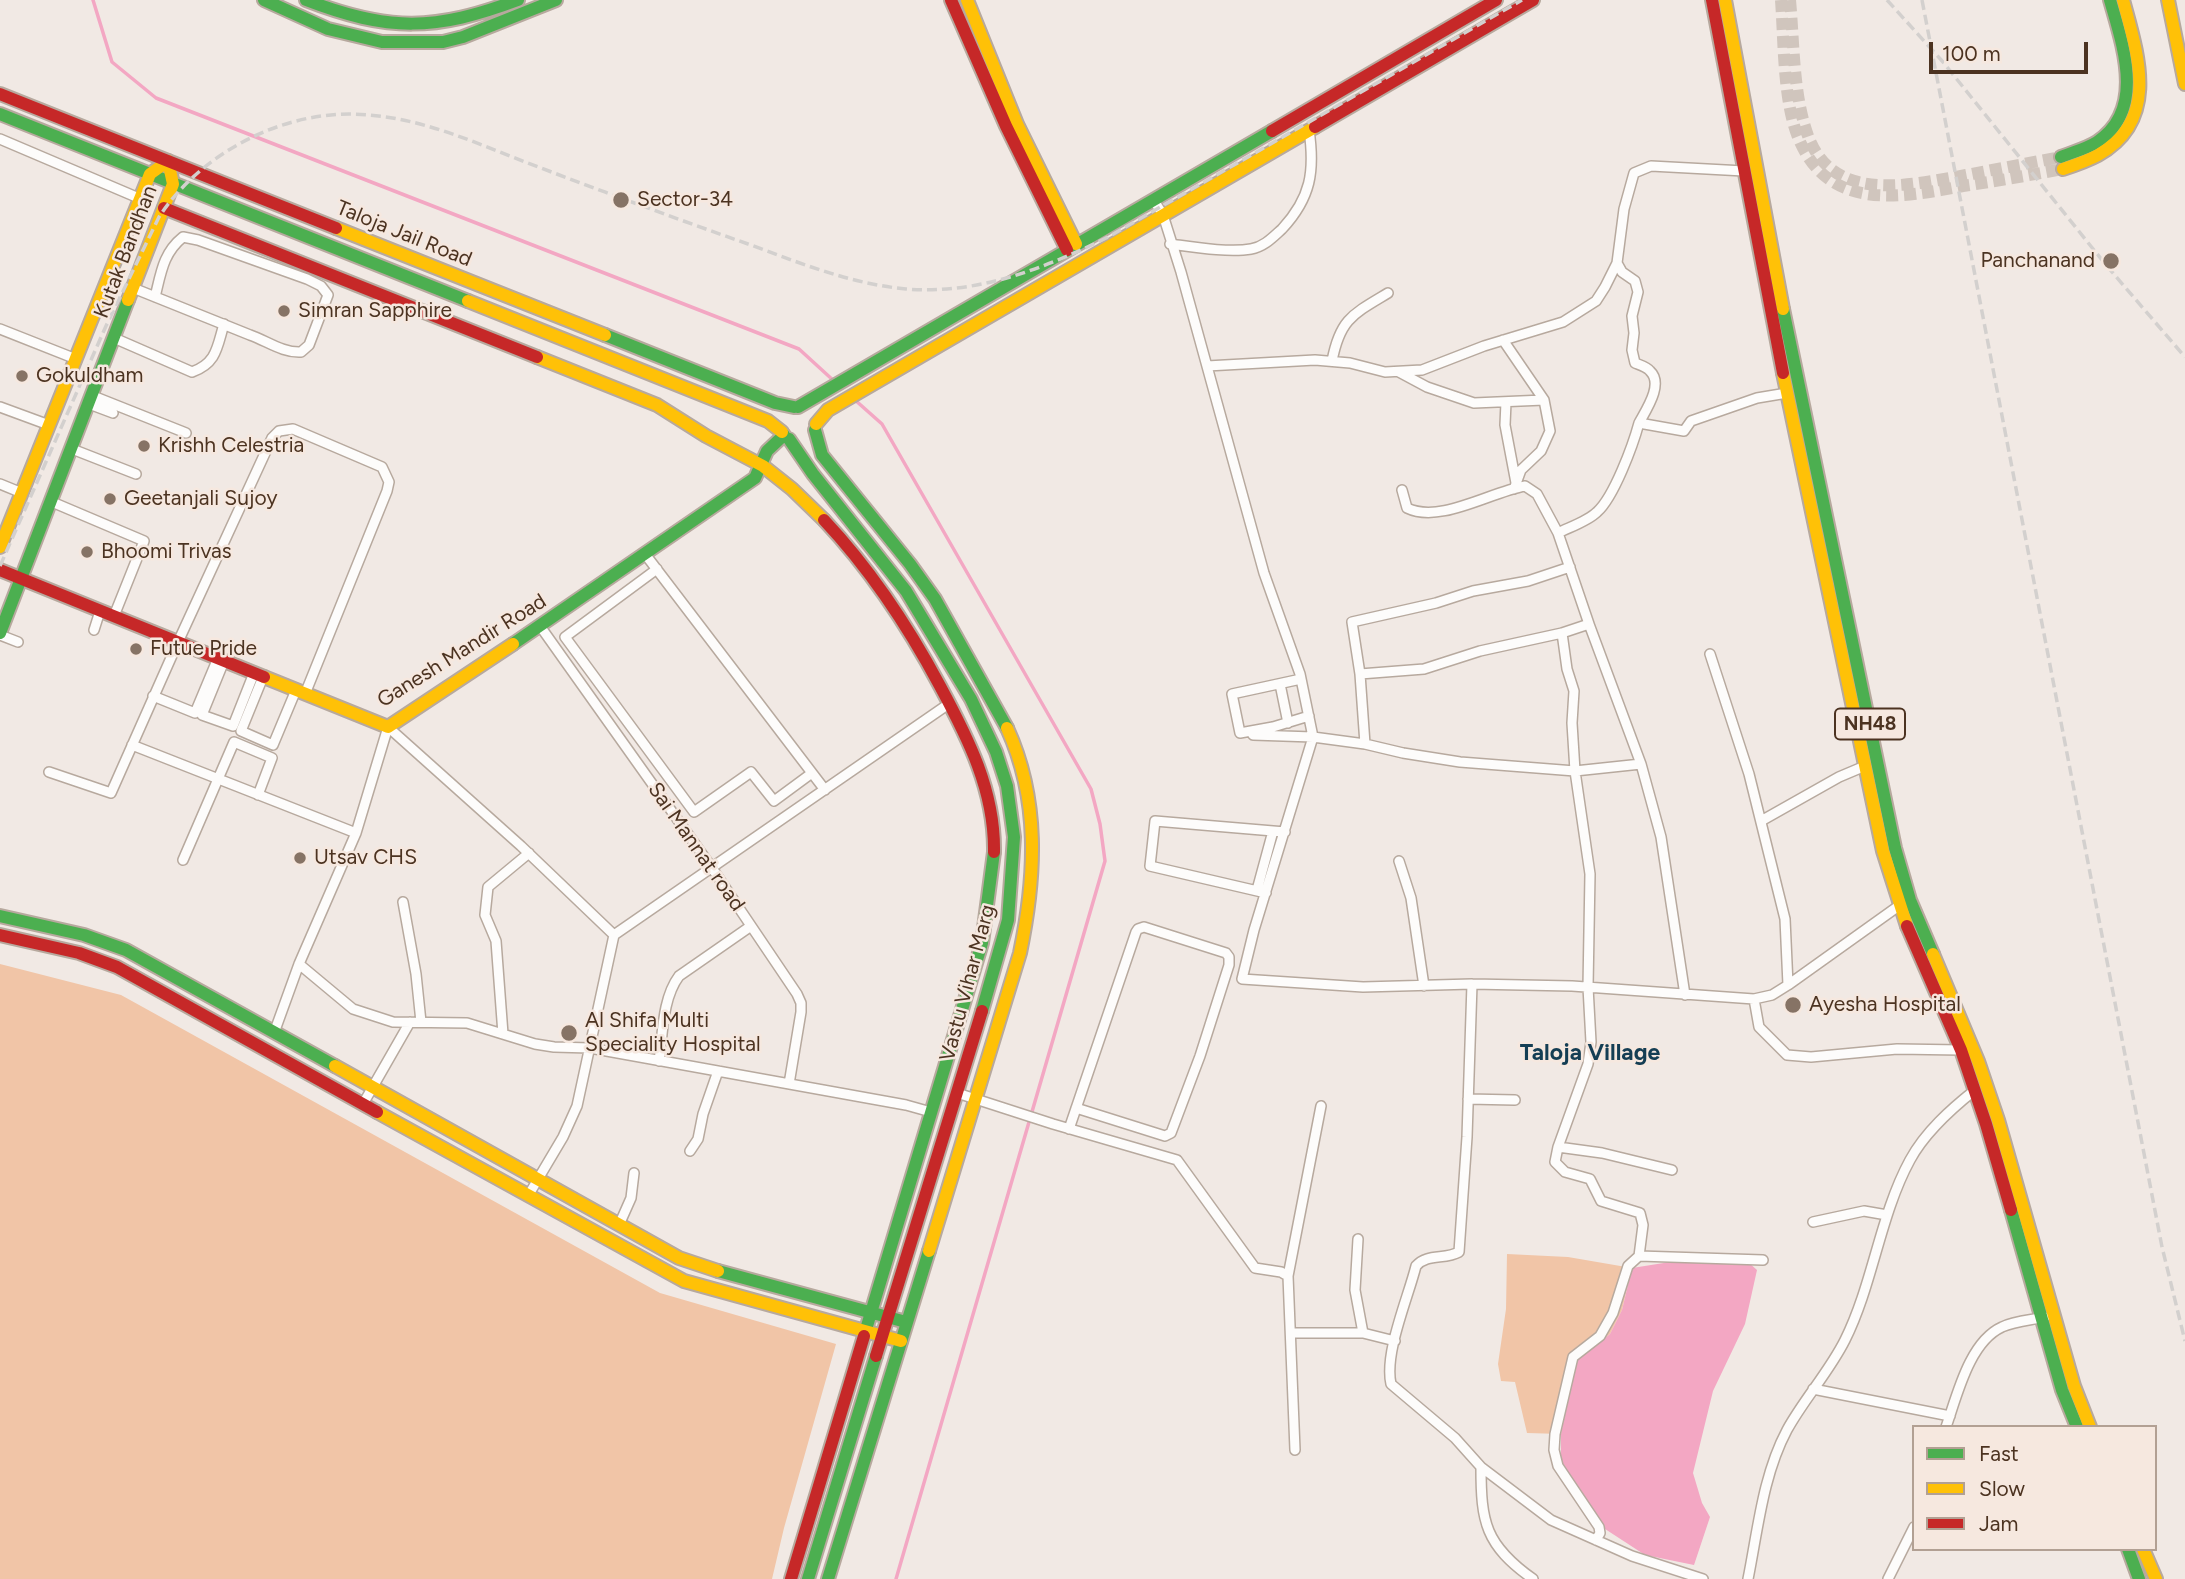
<!DOCTYPE html>
<style>
body{margin:0}
#map{position:relative;width:2185px;height:1579px;overflow:hidden;background:#f1e9e4;font-family:Figtree,sans-serif}
canvas{display:block}
.legend{position:absolute;left:1912px;top:1425px;width:245px;height:126px;box-sizing:border-box;background:#f6e8df;border:2px solid #b2a093;margin:0;padding:9px 12px;list-style:none;font-size:21px;color:#4c3321}
.legend li{display:flex;align-items:center;gap:14px;height:35px}
.legend b{width:35px;border:2px solid #b2a093}
.scale{position:absolute;left:1929px;top:42px;width:159px;height:32px;box-sizing:border-box;border:4px solid #4c3321;border-top:0;padding-left:9px;font-size:21px;line-height:24px;white-space:nowrap;color:#4c3321;-webkit-text-stroke:5px #f6e8df;paint-order:stroke}
</style>
<div id="map">
<canvas width="2185" height="1579"></canvas>
<ul class="legend">
<li><b style="height:9px;background:#4caf50"></b>Fast</li>
<li><b style="height:9px;background:#ffc107"></b>Slow</li>
<li><b style="height:9px;background:#c62828"></b>Jam</li>
</ul>
<div class="scale">100 m</div>
</div>
<script>
const context = document.querySelector('canvas').getContext('2d');
context.lineJoin = 'round';
function paint(path, color) {
  context.fillStyle = color;
  context.fill(path, 'evenodd');
}
function strokePath(path, color, width, dash) {
  context.strokeStyle = color;
  context.lineWidth = width;
  context.lineCap = dash ? 'butt' : 'round';
  context.setLineDash(dash || []);
  context.stroke(path);
}
function write(font, color, halo, rows, align = 'center') {
  context.font = font + ' Figtree,sans-serif';
  context.lineWidth = 5;
  context.setLineDash([]);
  context.textBaseline = 'middle';
  context.strokeStyle = halo;
  context.fillStyle = color;
  for (const [text, x, y, turn = 0] of rows) {
    context.save();
    context.translate(x, y);
    context.rotate((+turn || 0) * Math.PI / 180);
    context.textAlign = isNaN(turn) ? turn : align;
    if (halo) context.strokeText(text, 0, 0);
    context.fillText(text, 0, 0);
    context.restore();
  }
}
const green = new Path2D(`
 M0,964L121,995L660,1293L836,1344L784,1528L772,1579H0Z
 M1507,1254L1568,1257L1632,1268L1622,1310L1610,1334L1576,1360L1561,1434L1527,1433L1515,1382L1501,1381L1498,1364L1506,1309Z`);
const water = new Path2D(`
 M1670,1262H1748L1757,1270L1745,1324L1713,1391L1693,1473L1702,1503L1710,1517L1694,1565L1645,1555L1602,1527L1561,1463V1434L1576,1360L1610,1334L1622,1310L1632,1268Z`);
const stream = new Path2D(`
 M93,0L112,62L156,98L799,349L834,381
 M855,400L882,424L1091,789L1100,824L1105,861L896,1579`);
const secondaryTunnel = new Path2D(`
 M1781,0C1784,41 1783,100 1798,137C1828,212 1899,198 1963,186C1997,181 2030,175 2063,169
 M1790,0C1794,43 1793,92 1807,133C1831,205 1910,185 1966,175C1997,169 2029,163 2061,157`);
const street = new Path2D(`
 M0,139L141,199
 M1153,199L1163,215L1181,272L1264,573L1300,674L1313,737L1254,930L1242,979L1363,987L1472,984L1572,986L1754,999L1772,995L1788,985L1900,905
 M1170,244C1193,247 1229,253 1251,249C1264,247 1273,237 1282,229C1311,198 1315,171 1309,130
 M1617,263L1622,272L1635,281L1638,292L1632,316L1634,333L1632,350L1635,363C1640,365 1647,367 1650,371C1664,384 1646,410 1639,423
 M133,288C172,304 211,319 250,335C267,341 283,353 301,352L309,345L328,295L321,286L307,279L198,240L183,237C163,253 161,273 155,297
 M0,329L76,359
 M114,338L192,372C217,363 217,347 224,324
 M1503,340L1544,400L1550,431L1541,451L1521,470L1514,489
 M1332,361C1340,319 1353,314 1388,293
 M1207,366L1315,360L1350,363L1385,372L1422,370L1484,346L1563,322L1596,301L1605,287L1617,263L1624,209L1634,173L1651,166L1744,171
 M1399,372L1427,387L1474,403L1544,400
 M93,396L186,433
 M1506,402L1505,425L1516,483
 M89,404L113,413
 M0,407L49,425
 M72,449L136,474
 M0,484L22,493
 M1402,490L1407,508C1440,524 1490,492 1525,486L1537,494L1558,533L1589,624L1641,764L1661,837L1685,995
 M52,502L144,541L114,616
 M1558,533C1570,527 1588,521 1597,512C1614,497 1633,445 1639,423L1684,431L1691,421L1757,398L1787,393
 M645,554L825,790
 M657,569L565,637L694,812L751,772L774,801L812,773
 M540,626L712,868L797,994L801,1003V1012L789,1084
 M94,630L100,611
 M1562,633L1567,669L1574,691L1572,723L1575,771L1641,764
 M0,635L18,642
 M1710,654L1749,774L1785,919L1788,985
 M224,661L202,715L233,726L254,673
 M1360,674L1424,669L1480,651L1562,633L1589,624
 M263,677L241,731L273,745L296,690
 M1301,679L1232,694L1240,733L1273,727L1309,716
 M1280,684L1288,723
 M153,696L195,713L218,658
 M1253,735L1313,737L1365,744L1403,753L1460,762L1575,771L1590,874L1588,987L1591,1042L1588,1064L1558,1147L1555,1162L1565,1172L1590,1179L1601,1201L1640,1213L1643,1225L1639,1256
 M1365,744L1360,674L1352,622L1436,603L1473,591L1528,581L1570,567
 M132,745L356,833
 M49,772L111,793L178,642L272,438L279,431L293,429L382,467L389,482L387,491L305,694
 M1761,821L1839,777L1865,766
 M183,860L234,742L272,758L258,795
 M1399,861L1411,898L1424,986
 M1257,890L1273,831
 M1266,893L1150,866L1155,821L1285,832
 M403,902L416,974L421,1022
 M299,964L353,1009L393,1022L467,1023L535,1044L554,1047L590,1048L906,1105L931,1112
 M1472,984L1467,1137L1459,1252C1445,1260 1427,1253 1416,1266C1408,1298 1384,1353 1391,1384L1455,1438L1481,1467L1551,1520L1632,1556L1703,1579
 M1754,999L1759,1027L1787,1055L1811,1057L1897,1049L1961,1050
 M274,1033L299,964L356,833L388,727L521,846L614,935
 M503,1034L496,941L485,915L488,887L529,853
 M659,1061C663,1034 662,999 679,976L751,926
 M957,1093L1053,1124L1177,1160L1255,1268L1281,1272L1288,1276L1295,1450
 M1468,1099L1515,1100
 M363,1104L410,1022
 M1069,1129L1136,932L1138,929L1144,927L1226,953L1229,957V965L1200,1056L1171,1133L1165,1136L1076,1108
 M1558,1147L1602,1153L1672,1170
 M690,1151L698,1139L703,1114L718,1071
 M528,1196L563,1137L577,1106L614,935L950,703
 M1813,1222L1864,1211L1887,1215
 M619,1225L631,1198L634,1173
 M1358,1239L1355,1290L1363,1333
 M1288,1276L1321,1106
 M1291,1333H1363L1395,1341
 M1813,1389L1950,1416
 M1946,1427C1957,1396 1969,1342 2002,1327C2014,1321 2032,1320 2045,1317
 M1481,1467C1481,1522 1485,1545 1533,1579
 M1596,1540L1600,1533L1599,1527L1558,1466L1554,1450L1555,1434L1573,1357L1600,1336L1613,1313L1628,1266L1639,1256L1763,1260
 M1748,1579C1758,1529 1763,1475 1787,1430C1804,1399 1829,1372 1845,1340C1873,1284 1880,1215 1910,1160C1925,1132 1951,1109 1975,1090
 M1888,1579L1914,1527`);
const fast = new Path2D(`
 M264,0L328,29L382,42H443L463,37L556,0
 M306,0C389,32 435,31 518,0
 M0,114L468,301
 M2061,157C2073,152 2086,149 2097,142C2146,110 2123,46 2110,0
 M1783,309L1895,848L1910,900L1933,954
 M605,335L775,403L794,407
 M798,407L1272,131
 M815,430L822,455L910,564L935,599L1007,728
 M789,439L813,474L906,591L971,699L996,752L1007,786L1014,837L1008,920L982,1011
 M0,633L128,300
 M513,644L755,478L767,451L784,435
 M0,916L84,935L126,950L335,1066
 M2011,1210L2062,1390L2077,1427
 M718,1271L906,1322
 M864,1336L982,943L994,852
 M2128,1549L2139,1579
 M808,1579L876,1356
 M828,1579L929,1251`);
const slow = new Path2D(`
 M967,0L1017,124L1076,244
 M1725,0L1783,309
 M2168,0L2185,84
 M2063,169C2075,165 2087,161 2098,155C2160,120 2138,55 2123,0
 M336,228L605,335
 M468,301L768,421L782,432
 M537,357L657,405L706,436L763,466L792,489L824,520
 M1783,373L1883,851L1907,926
 M816,424L828,410L1315,127
 M0,547L150,174L168,161L173,184L128,300
 M264,677L388,727L513,644
 M1933,954L1978,1061L1998,1120L2074,1386L2090,1427
 M335,1066L679,1258L718,1271
 M377,1112L684,1281L901,1341
 M929,1251L1020,953C1036,876 1040,800 1007,728
 M2143,1549L2156,1579`);
const jam = new Path2D(`
 M951,0L1006,126L1067,250
 M1712,0L1783,373
 M0,94L336,228
 M1315,127L1533,0
 M1272,131L1496,0
 M164,208L537,357
 M824,520C871,570 908,626 940,686C968,738 995,791 994,852
 M0,570L264,677
 M1907,926L1961,1050L1986,1124L2011,1210
 M0,935L79,953L117,967L377,1112
 M876,1356L982,1011
 M791,1579L864,1336`);
const rail = new Path2D(`
 M1887,0L1943,62L2106,265L2185,357
 M1922,0L2162,1247L2185,1341
 M0,566L106,326L159,217C202,151 289,107 368,115C423,119 474,142 525,162C599,190 674,218 748,244C800,263 851,284 906,289C977,295 1046,268 1108,237L1522,0`);
const markers = [
 [621,200,9,"#867365"],
 [2111,261,9,"#867365"],
 [284,311,7,"#867365"],
 [22,376,7,"#867365"],
 [144,446,7,"#867365"],
 [110,499,7,"#867365"],
 [87,552,7,"#867365"],
 [136,649,7,"#867365"],
 [300,858,7,"#867365"],
 [1793,1005,9,"#867365"],
 [569,1033,9,"#867365"]
];
const shields = [
 [1870,724,70]
];
const shieldNames = [
 ["NH48",1870,724]
];
const poiNames = [
 ["Sector-34",637,200],
 ["Panchanand",2095,261,"right"],
 ["Simran Sapphire",298,311],
 ["Gokuldham",36,376],
 ["Krishh Celestria",158,446],
 ["Geetanjali Sujoy",124,499],
 ["Bhoomi Trivas",101,552],
 ["Futue Pride",150,649],
 ["Utsav CHS",314,858],
 ["Ayesha Hospital",1809,1005],
 ["Al Shifa Multi",585,1021],
 ["Speciality Hospital",585,1045]
];
const streetNames = [
 ["Taloja Jail Road",404,234,22],
 ["Kutak Bandhan",126,252,-69],
 ["Ganesh Mandir Road",462,651,-32],
 ["Sai Mannat road",696,847,55],
 ["Vastu Vihar Marg",968,983,-75]
];
const neighbourhoodNames = [
 ["Taloja Village",1590,1053]
];
paint(green, '#f1c5a7');
paint(water, '#f3a7c3');
strokePath(stream, '#f3a7c3', 3.5);
strokePath(secondaryTunnel, '#d0c5bd', 12, [12, 6]);
strokePath(street, '#b7a99e', 12);
strokePath(fast, '#b7a99e', 16);
strokePath(slow, '#b7a99e', 16);
strokePath(jam, '#b7a99e', 16);
strokePath(street, '#fdfcfb', 9);
strokePath(fast, '#4caf50', 12);
strokePath(slow, '#ffc107', 12);
strokePath(jam, '#c62828', 12);
strokePath(rail, '#d3d0ce', 3.5, [10, 5]);
for (const [x, y, r, color] of markers) {
  const dot = new Path2D();
  dot.arc(x, y, r, 0, 2 * Math.PI);
  context.fillStyle = color;
  context.fill(dot);
  strokePath(dot, '#f6e8df', 2.5);
}
for (const [x, y, w] of shields) {
  const box = new Path2D();
  box.roundRect(x - w / 2, y - 15.5, w, 31, 5);
  context.fillStyle = '#f6e8df';
  context.fill(box);
  strokePath(box, '#4c3321', 2);
}
write('bold 19px', '#4c3321', null, shieldNames);
write('21px', '#4c3321', '#f6e8df', poiNames, 'left');
write('21px', '#4c3321', '#f6e8df', streetNames);
write('bold 23px', '#143e54', '#f6e8df', neighbourhoodNames);
</script>
